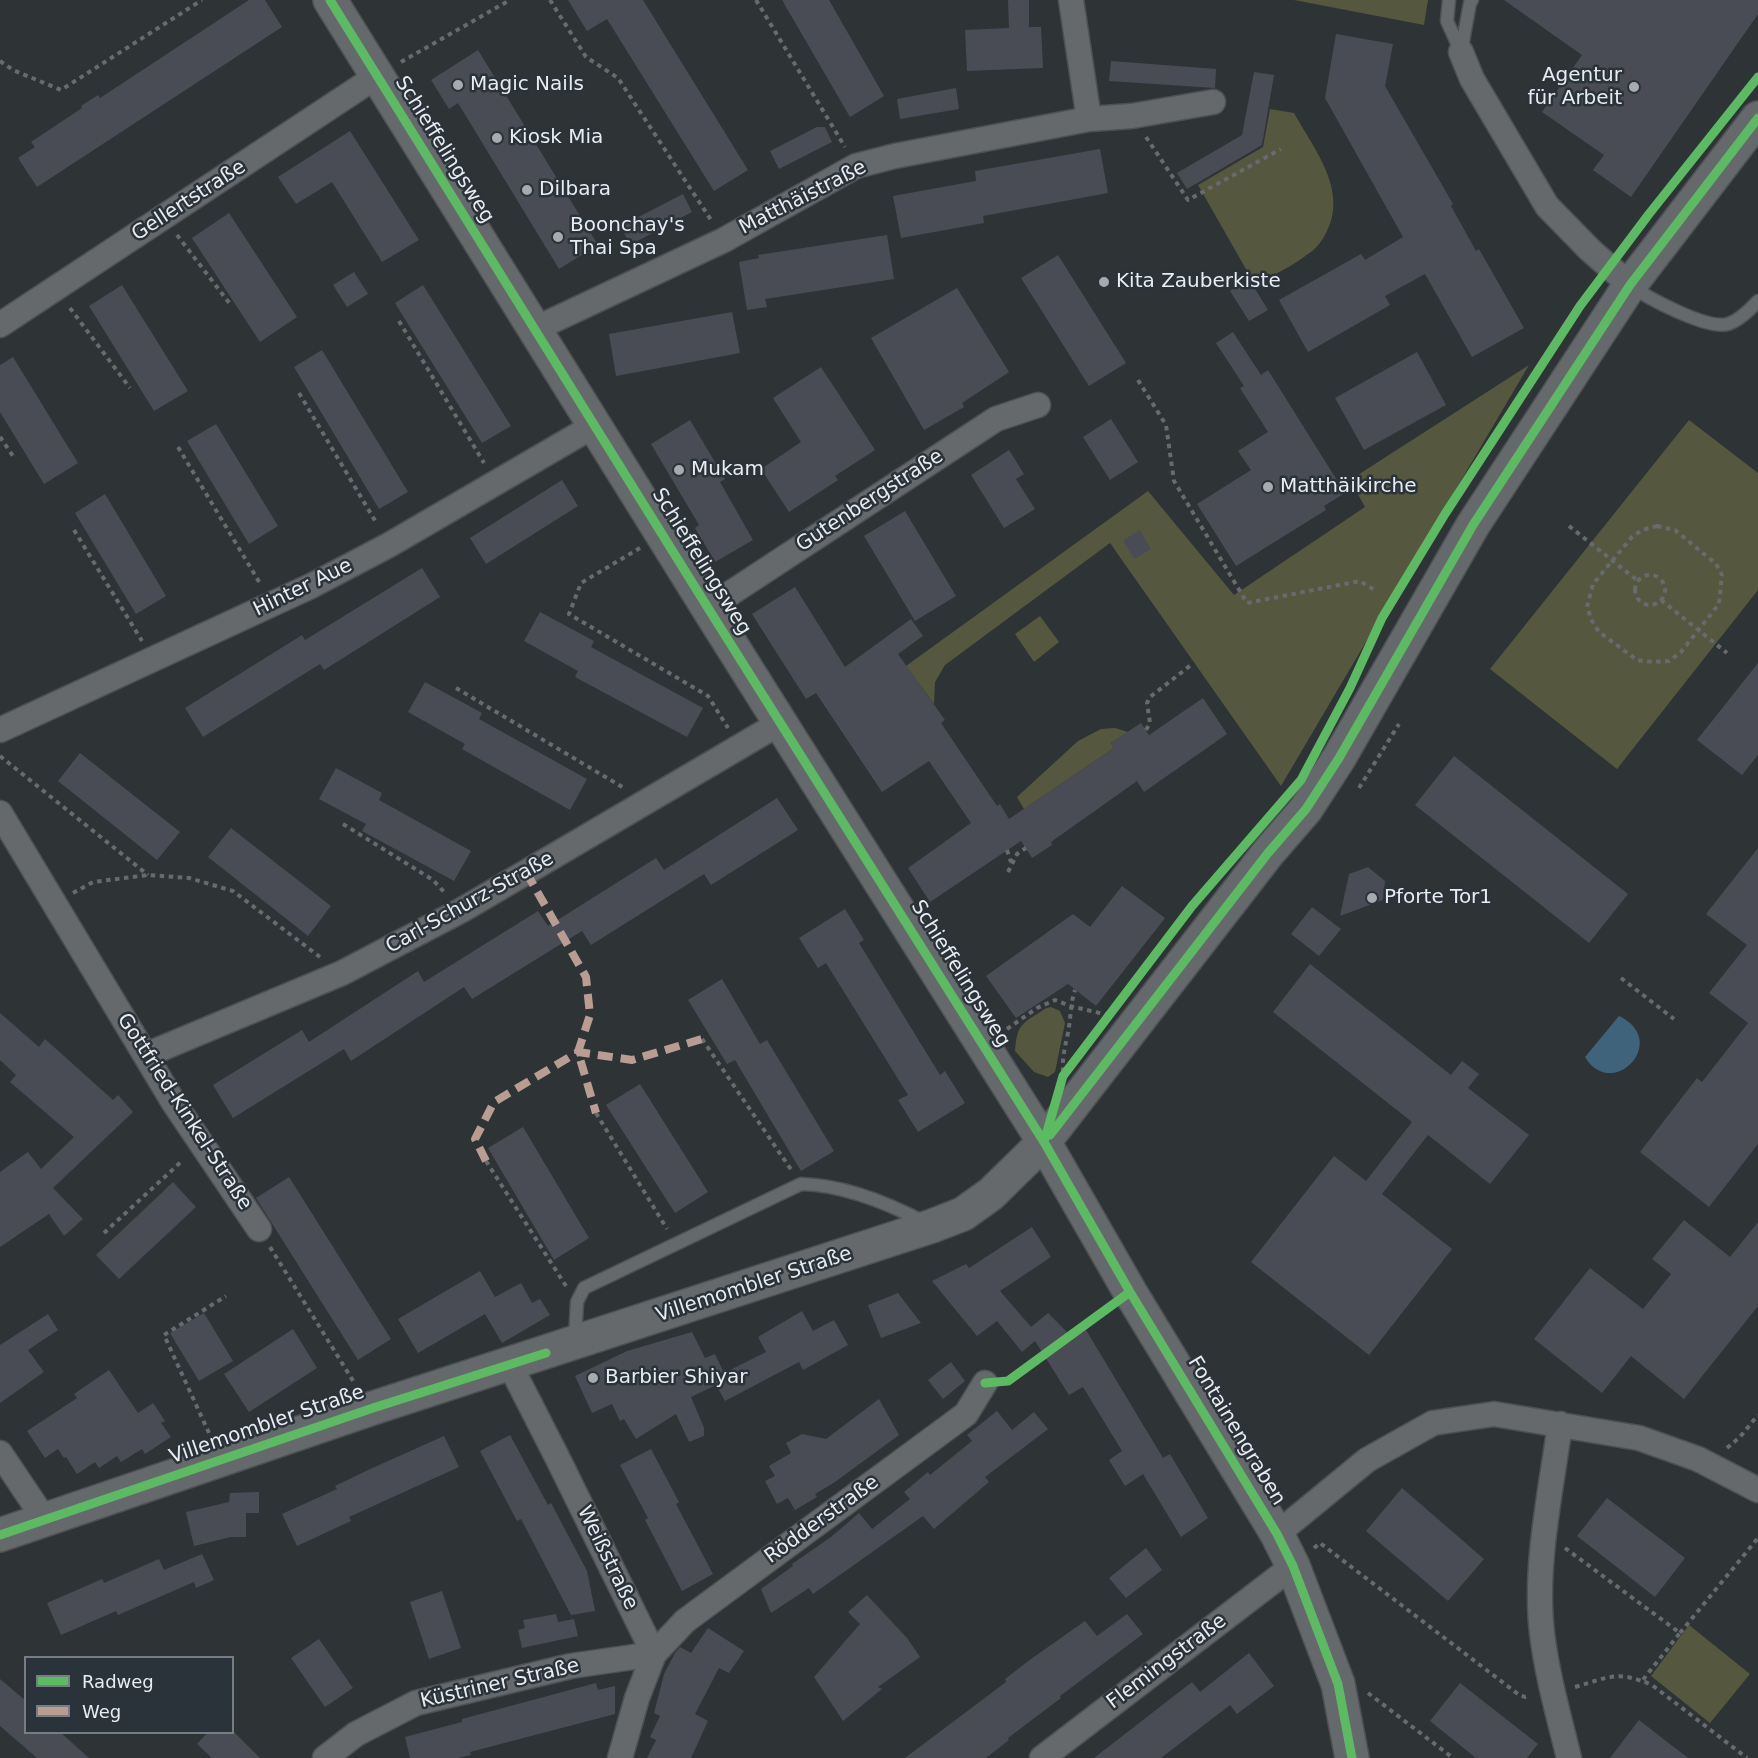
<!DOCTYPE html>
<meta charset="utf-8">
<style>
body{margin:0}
#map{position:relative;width:1758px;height:1758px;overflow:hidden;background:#2e3336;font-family:"DejaVu Sans",sans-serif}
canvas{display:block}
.legend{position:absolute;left:24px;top:1656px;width:210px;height:78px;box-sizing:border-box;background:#2b333a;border:2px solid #767d83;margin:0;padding:8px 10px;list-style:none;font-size:18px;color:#e7ecf0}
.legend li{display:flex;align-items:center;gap:12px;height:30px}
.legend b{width:30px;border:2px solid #767d83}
</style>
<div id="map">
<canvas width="1758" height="1758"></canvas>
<ul class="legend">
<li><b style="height:8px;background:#5cba63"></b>Radweg</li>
<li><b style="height:8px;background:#b99d93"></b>Weg</li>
</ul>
</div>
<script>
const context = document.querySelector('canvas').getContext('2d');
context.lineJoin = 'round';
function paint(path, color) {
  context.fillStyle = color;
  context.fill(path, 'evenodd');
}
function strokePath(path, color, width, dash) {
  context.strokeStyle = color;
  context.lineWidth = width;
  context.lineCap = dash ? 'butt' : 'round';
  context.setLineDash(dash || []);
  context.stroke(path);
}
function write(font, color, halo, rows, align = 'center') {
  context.font = font + ' "DejaVu Sans",sans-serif';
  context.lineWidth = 5;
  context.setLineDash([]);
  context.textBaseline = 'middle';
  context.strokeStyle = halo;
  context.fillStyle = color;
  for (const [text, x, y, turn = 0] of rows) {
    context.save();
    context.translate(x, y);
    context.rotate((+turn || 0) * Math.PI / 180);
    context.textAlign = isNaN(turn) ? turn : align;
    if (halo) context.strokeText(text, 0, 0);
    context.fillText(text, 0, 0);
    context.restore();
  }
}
const green = new Path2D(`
 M1294,0H1428L1424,25Z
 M1270,109L1294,113C1314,149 1349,191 1326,233C1322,241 1316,249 1308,254C1293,266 1273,275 1255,285L1198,185L1263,147Z
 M1529,365L1281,786L1110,543L945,665L935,682L934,704L906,666L1148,491L1234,595L1365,507L1350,480Z
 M1689,420L1758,473V590L1617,769L1490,669Z
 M1040,616L1059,642L1034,662L1015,634Z
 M1115,728L1128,732L1111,743L1114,748L1024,809L1017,797L1078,741L1101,729Z
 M1051,1007L1060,1011L1065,1023L1055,1072L1048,1077L1034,1072L1015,1051C1017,1029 1019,1025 1037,1014C1042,1011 1045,1008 1051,1007Z
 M1689,1625L1750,1674L1710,1723L1651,1676Z`);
const water = new Path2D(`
 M1619,1016C1671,1041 1612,1102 1585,1057Z`);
const building = new Path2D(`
 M249,0H265L282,27L37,187L18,158L35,147L31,142L82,108L81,106L98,95L100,98Z
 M568,0H643L748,170L714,191L607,19L587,31Z
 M782,0H829L884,96L850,117Z
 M1008,0H1029V27H1041L1043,68L967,71L965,30L1009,28Z
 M1504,0H1758V14L1631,197L1593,170L1604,155L1542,112L1582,55Z
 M1336,34L1393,44L1385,86L1453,204L1451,206L1476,251L1479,249L1524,328L1472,357L1425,274L1385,296L1390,305L1308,352L1279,300L1361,254L1365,260L1403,237L1325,98Z
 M478,50L598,245L559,269L458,103L449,109L431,80Z
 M1111,61L1216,69L1215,88L1109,81Z
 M1254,72L1274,75L1262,145L1187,189L1177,173L1242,135Z
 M956,88L959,109L900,119L897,99Z
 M817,127H825L832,142L779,169L770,151Z
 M350,131L419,240L382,262L332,182L296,204L278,177Z
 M1100,149L1108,193L983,216L984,223L901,238L893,196L976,181L975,171Z
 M683,194L692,212L630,245L621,226Z
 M229,213L297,317L260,342L192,238Z
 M887,235L894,279L765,299L767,307L747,310L739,262L759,258L758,255Z
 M1058,255L1126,363L1089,386L1021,278Z
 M354,272L368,294L347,307L333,285Z
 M1249,279L1268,310L1249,321L1230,291Z
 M122,285L188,391L154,411L89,306Z
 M423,285L511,426L482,443L395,303Z
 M957,288L1009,372L962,403L964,407L924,430L871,338Z
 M732,312L740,353L616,376L609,334Z
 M1233,332L1261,375L1268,370L1345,493L1324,506L1326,510L1236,566L1197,504L1251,470L1238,451L1268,432L1240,388L1244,386L1216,343Z
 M322,350L408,492L379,509L294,367Z
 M1417,352L1446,405L1364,450L1335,398Z
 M13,357L78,463L44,484L0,412V365Z
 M821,367L875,450L835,476L838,480L789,512L761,469L801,442L773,398Z
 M1111,419L1138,462L1110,480L1083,437Z
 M690,420L725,479L720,482L753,540L715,562L695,528L699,525L651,444Z
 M216,424L278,526L249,544L187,441Z
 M1009,450L1024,474L1016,479L1035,509L1004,528L971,475Z
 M562,480L578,506L486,564L470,538Z
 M105,494L166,596L136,614L75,513Z
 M905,511L956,596L915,621L864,536Z
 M1140,530L1151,549L1134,559L1123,540Z
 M422,568L440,597L324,670L320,664L203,737L185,708L302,635L305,640Z
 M795,587L845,667L911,619L923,636L898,654L945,720L941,723L997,806L1000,804L1009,819L1114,748L1111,743L1141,723L1149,735L1203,698L1227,734L1144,792L1137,781L1051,842L1052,845L1032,858L1021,841L930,902L908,868L971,823L929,761L882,792L816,693L806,699L752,614Z
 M540,612L594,641L591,647L703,708L687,737L575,677L578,671L524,641Z
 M1758,663V755L1742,775L1697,740Z
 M425,682L482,713L479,719L587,779L570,810L462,749L465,744L408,712Z
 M80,753L180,832L157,860L58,781Z
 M1454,756L1628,894L1589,943L1415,805Z
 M336,768L382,793L379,800L471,851L454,881L362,831L366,824L319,799Z
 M777,798L798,830L711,885L704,874L591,945L582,931L472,999L464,987L351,1061L344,1049L233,1118L213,1085L302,1030L309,1042L418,971L424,982L538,911L548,926L656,858L664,870Z
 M231,828L331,906L308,936L208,857Z
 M1758,848V1144L1709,1207L1640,1152L1697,1078L1702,1082L1748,1023L1709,993L1747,945L1706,914Z
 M1368,867L1385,881L1383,900L1340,916L1349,874Z
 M1122,886L1165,918L1096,1006L1068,984L1016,1018L986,976L1073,914L1090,927Z
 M1312,907L1341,929L1319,956L1291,934Z
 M845,909L864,940L859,943L940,1075L945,1071L965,1103L918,1132L898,1100L908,1095L826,963L818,968L799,938Z
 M1310,964L1451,1075L1462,1061L1479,1074L1468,1088L1529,1135L1490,1184L1428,1135L1382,1194L1452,1249L1369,1355L1251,1262L1334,1156L1366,1181L1412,1122L1273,1012Z
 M722,979L760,1044L767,1040L834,1151L801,1171L735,1060L727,1064L688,1000Z
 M0,1013L39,1047L45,1039L113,1100L118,1095L133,1112L53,1188L83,1219L64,1236L49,1214L0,1247V1172L28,1152L41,1169L74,1137L10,1082L16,1075L0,1060Z
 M640,1084L708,1192L675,1213L606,1105Z
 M523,1127L589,1238L554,1260L488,1148Z
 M289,1177L391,1339L358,1360L256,1198Z
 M173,1182L196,1207L119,1279L96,1255Z
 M1684,1220L1730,1257L1758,1222V1306L1684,1399L1631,1356L1602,1393L1534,1339L1590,1268L1643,1309L1671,1274L1652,1259Z
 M1032,1227L1051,1257L1000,1291L1031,1327L1048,1313L1073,1338L1086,1330L1163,1458L1170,1454L1208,1518L1181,1537L1143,1474L1125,1486L1109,1460L1122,1451L1083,1387L1069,1395L1035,1341L1022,1352L997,1321L977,1336L932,1281L966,1264L969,1268Z
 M480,1271L495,1297L521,1283L532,1303L540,1299L550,1315L502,1343L485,1314L418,1353L398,1319Z
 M898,1293L921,1323L881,1338L868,1305Z
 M802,1311L813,1331L834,1320L848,1345L803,1370L799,1362L725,1401L716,1385L691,1397L704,1428V1436L689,1442L676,1414L636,1439L624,1419L620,1421L612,1404L592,1413L575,1376L627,1351L692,1332L705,1358L715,1354L724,1373L766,1352L758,1337Z
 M204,1313L233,1361L199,1381L170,1333Z
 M48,1314L58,1330L28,1350L44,1372L0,1403V1345Z
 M293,1329L317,1368L249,1412L224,1374Z
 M951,1362L965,1381L943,1399L928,1380Z
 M109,1370L138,1413L153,1403L165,1421L161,1423L171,1437L145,1454L142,1449L121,1462L117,1456L99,1468L95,1462L77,1474L66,1457L64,1458L58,1449L45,1458L27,1431L77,1398L74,1394Z
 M879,1399L899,1435L835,1482L815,1494L817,1497L795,1510L788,1498L777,1504L765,1481L775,1476L769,1466L791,1453L786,1443L802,1434L826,1439Z
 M997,1411L1012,1430L1034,1412L1048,1429L985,1477L989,1482L934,1529L923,1516L813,1594L809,1588L771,1613L761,1589L793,1566L792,1564L831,1537L859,1513L872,1529L910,1499L904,1492L928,1472L930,1475L972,1441L967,1435Z
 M510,1435L548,1505L551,1503L587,1571L595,1611L571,1615L521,1519L517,1521L480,1451Z
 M444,1436L459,1467L349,1517L351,1521L297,1546L282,1514L337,1489L335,1486L368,1470Z
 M651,1449L679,1502L676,1504L713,1574L682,1591L645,1520L648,1518L620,1465Z
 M1402,1488L1484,1559L1448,1601L1366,1531Z
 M259,1492V1513H246V1537H231L194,1546L186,1512L229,1502L230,1493Z
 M1607,1498L1685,1558L1655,1597L1577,1536Z
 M1146,1548L1162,1570L1126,1598L1109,1578Z
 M202,1554L214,1580L196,1588L194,1582L118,1615L116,1611L61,1635L47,1603L102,1579L104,1583L159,1559L164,1570Z
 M442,1591L461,1648L429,1659L410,1602Z
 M867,1595L907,1638L920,1657L878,1687L882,1689L843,1721L814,1677L860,1624L848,1612Z
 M556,1614L558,1622L574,1619L578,1636L522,1648L518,1630L525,1628L523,1620Z
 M1127,1614L1143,1634L1060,1696L1061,1698L1008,1738L1009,1740L986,1758H905L1006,1682L1005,1679L1031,1659L1085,1621L1097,1636Z
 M708,1628L744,1651L729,1673L719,1668L695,1714L708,1721L691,1758H647L656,1740L650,1737L660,1716L654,1713L664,1674L675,1653L680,1647L691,1653Z
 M319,1639L353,1688L325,1707L291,1658Z
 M1249,1653L1274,1686L1237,1714L1230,1705L1161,1758H1094L1192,1682L1200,1692Z
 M0,1679L26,1701V1732H60L89,1758H37L0,1726Z
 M596,1683L598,1690L615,1686V1714L470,1752L471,1755L458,1758H410L405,1737L462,1722V1719Z
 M1460,1683L1538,1744L1527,1758H1476L1430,1721Z
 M1639,1720L1688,1758H1610Z
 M208,1732H234L260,1758H212L197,1744Z`);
const path = new Path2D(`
 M550,0L586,57L618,78L711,220
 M756,0L845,147
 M0,61L13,70L61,90L202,0
 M401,62L510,0
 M1146,137L1188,200L1281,149
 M177,235L230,304
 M70,308L130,388
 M399,321L484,463
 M1138,380L1166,425L1174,481L1247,603L1360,581L1376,591
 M299,393L377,524
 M0,437L15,459
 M178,447L261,585
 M1569,526L1638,581
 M1657,526L1675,530L1716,564L1722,575L1719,604L1681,652L1669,661L1654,662L1637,660L1599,632L1592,621L1587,607L1593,584L1632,537L1642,530Z
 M74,530L142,641
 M640,548L581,583L569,614L708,696L728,728
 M1635 590a15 15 0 1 1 30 0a15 15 0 1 1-30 0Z
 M1661,600L1727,653
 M456,688L624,788
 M1146,730L1150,723L1147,703L1150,697L1191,665
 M0,756L148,875
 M1359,788L1399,724
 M343,824L433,880L444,892
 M1007,850L1011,862
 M1008,872L1017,854L1026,848
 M73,893L93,882L148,875L189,878L233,891L320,957
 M1621,978L1674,1019
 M1007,1029L1037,1008L1055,1000L1070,1006L1108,1015
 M702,1039L792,1171
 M1063,1072C1062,1058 1065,1047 1068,1033C1071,1018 1070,1005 1075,990
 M596,1113L667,1229
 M486,1161L566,1286
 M104,1233L183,1160
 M270,1247L355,1384
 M209,1433L164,1335L226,1296
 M1727,1448L1740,1437L1758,1415
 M1314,1548L1320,1543L1518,1694L1525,1697L1530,1696
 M1565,1548L1680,1633L1642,1681
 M1680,1633L1758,1538
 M1575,1687C1610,1677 1617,1670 1652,1685L1747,1758
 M1368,1693L1453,1758`);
const lane = new Path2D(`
 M1449,0L1447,21L1461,52
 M1461,52L1470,3L1472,0
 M1631,286C1648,298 1707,330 1728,324C1738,321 1751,309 1758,301
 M575,1339L577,1302L584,1288L801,1184C845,1185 888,1203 926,1223`);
const street = new Path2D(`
 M1071,0L1089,119
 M1461,52L1472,79L1547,206L1590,250L1630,285
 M0,325L377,76
 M535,329L724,240L856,166L895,156L1089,119L1132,116L1213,102
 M708,608L996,419L1038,405
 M0,730L311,586L389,545L595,425
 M0,813L174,1103L259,1229
 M146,1055L342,973L462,910L780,723
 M510,1365L558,1459L654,1654
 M1560,1424C1551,1491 1534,1566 1542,1633C1547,1675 1559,1717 1569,1758
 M0,1453L45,1520
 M1277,1534L1367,1460L1433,1423L1494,1414L1639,1438L1698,1459L1758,1490
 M325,1758L356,1734L416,1703L571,1666L654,1654
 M620,1758L637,1698L654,1654L685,1621L966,1414L985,1383
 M1042,1758L1293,1566`);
const secondary = new Path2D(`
 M330,0L708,608L1044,1142L1130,1292L1277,1534L1293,1566L1338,1684L1352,1758
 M0,1535L373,1408L932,1226L963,1214L991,1194L1044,1142L1268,853L1306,809L1339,758L1473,525L1630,285L1758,118`);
const quiet = new Path2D(`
 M526,872L586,977L590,1015L578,1052L596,1113
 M486,1161L475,1139L494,1102L578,1052L632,1060L702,1039`);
const cycleway = new Path2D(`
 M330,0L708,608L1044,1142L1130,1292L1277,1534L1293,1566L1338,1684L1352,1758
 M1050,1135L1268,853L1306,809L1339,758L1473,525L1630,285L1758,118
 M1044,1142L1063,1076L1192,906L1301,780L1350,688L1382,618L1445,514L1580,306L1649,214L1758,77
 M985,1383L1008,1381L1130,1292
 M0,1535L373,1408L546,1353`);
const markers = [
 [458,85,6,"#a6abaf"],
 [1634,87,6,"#a6abaf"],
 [497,138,6,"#a6abaf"],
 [527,190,6,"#a6abaf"],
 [558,237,6,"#a6abaf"],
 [1104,282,6,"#a6abaf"],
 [679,470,6,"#a6abaf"],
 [1268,487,6,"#a6abaf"],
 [1372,898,6,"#a6abaf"],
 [593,1378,6,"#a6abaf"]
];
const poiNames = [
 ["Agentur",1622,76,"right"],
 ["für Arbeit",1622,99,"right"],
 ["Magic Nails",470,85],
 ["Kiosk Mia",509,138],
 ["Dilbara",539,190],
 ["Boonchay's",570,226],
 ["Thai Spa",570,249],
 ["Kita Zauberkiste",1116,282],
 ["Mukam",691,470],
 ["Matthäikirche",1280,487],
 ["Pforte Tor1",1384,898],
 ["Barbier Shiyar",605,1378]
];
const streetNames = [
 ["Schieffelingsweg",444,150,58],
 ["Matthäistraße",803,198,-27],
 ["Gellertstraße",189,201,-33],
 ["Gutenbergstraße",870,501,-33],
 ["Schieffelingsweg",701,562,58],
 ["Hinter Aue",303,588,-26],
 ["Carl-Schurz-Straße",470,903,-29],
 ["Schieffelingsweg",960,974,58],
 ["Gottfried-Kinkel-Straße",184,1112,57],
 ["Villemombler Straße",754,1285,-18],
 ["Villemombler Straße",267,1425,-19],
 ["Fontainengraben",1236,1431,59],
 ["Rödderstraße",822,1520,-36],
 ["Weißstraße",607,1558,64],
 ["Flemingstraße",1167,1662,-37],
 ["Küstriner Straße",500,1684,-13]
];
paint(green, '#56573f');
paint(water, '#3e637b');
paint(building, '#4a4c55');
strokePath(lane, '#4d5154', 15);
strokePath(street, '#4d5154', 27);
strokePath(secondary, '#4d5154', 36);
strokePath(path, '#686b6e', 4, [4.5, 4.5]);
strokePath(lane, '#66696c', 12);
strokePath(street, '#66696c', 24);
strokePath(secondary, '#66696c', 33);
strokePath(quiet, '#b99d93', 8, [15, 8]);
strokePath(cycleway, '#5cba63', 9);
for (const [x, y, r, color] of markers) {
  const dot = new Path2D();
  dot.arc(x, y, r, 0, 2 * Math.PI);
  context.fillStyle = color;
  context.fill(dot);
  strokePath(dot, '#2b333a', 2);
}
write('20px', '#e7ecf0', '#2b333a', poiNames, 'left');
write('20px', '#e7ecf0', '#2b333a', streetNames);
</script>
